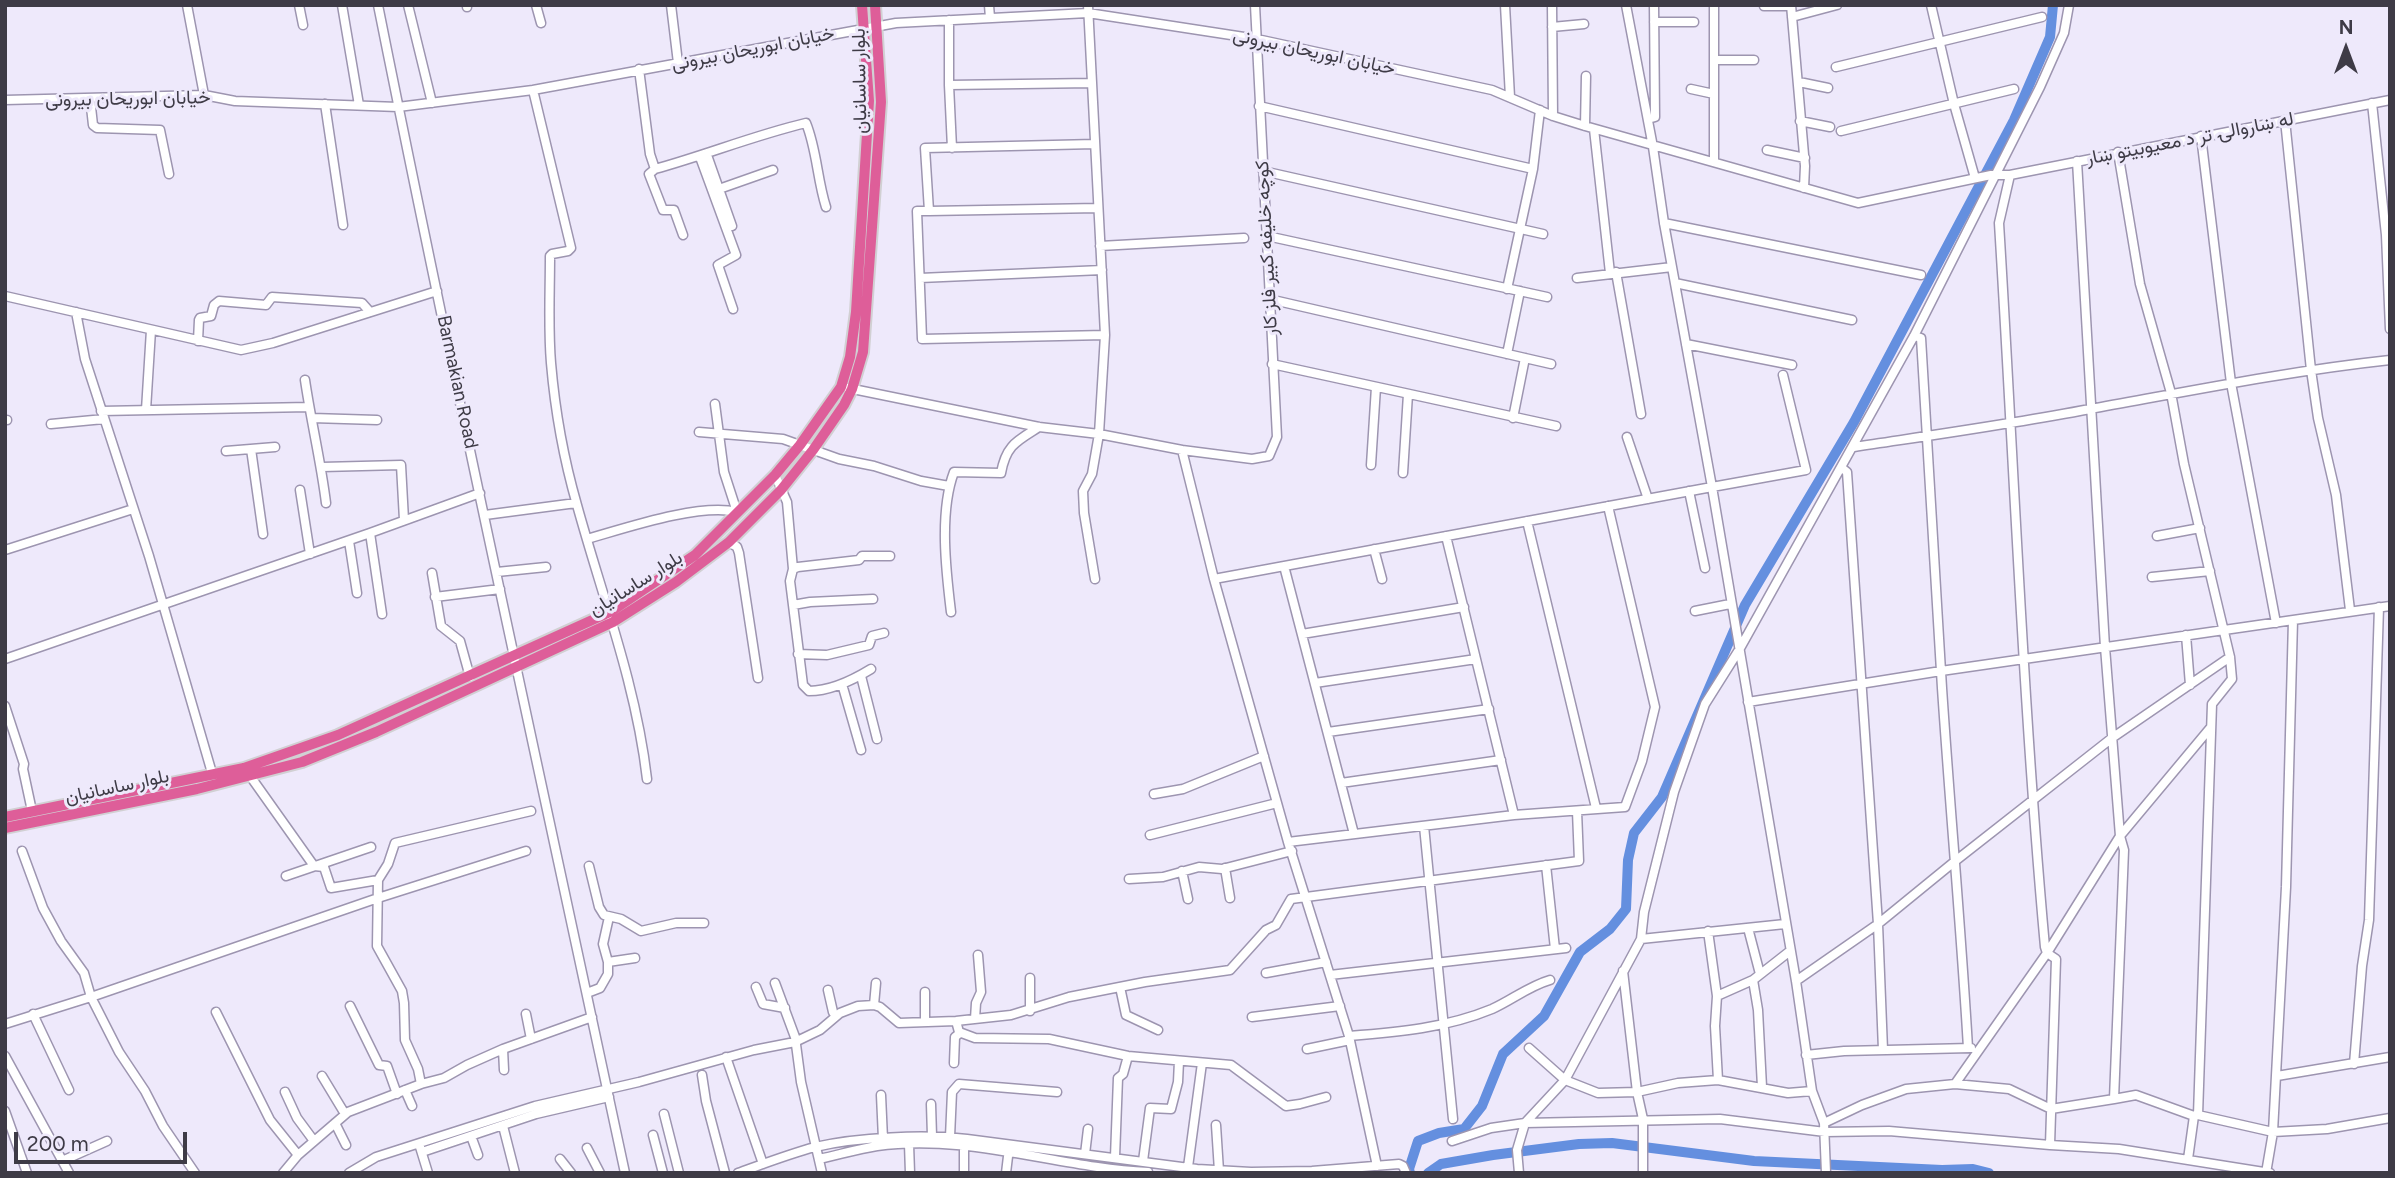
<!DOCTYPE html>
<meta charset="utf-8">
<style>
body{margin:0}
#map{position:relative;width:2395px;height:1178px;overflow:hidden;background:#eee9fb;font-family:Figtree,sans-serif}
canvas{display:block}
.frame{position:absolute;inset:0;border:7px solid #3e3b46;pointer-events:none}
.north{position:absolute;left:2311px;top:14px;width:70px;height:70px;-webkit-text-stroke:5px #eee9fb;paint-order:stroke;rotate:0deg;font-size:19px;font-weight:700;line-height:28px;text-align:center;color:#3e3b46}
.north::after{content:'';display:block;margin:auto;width:24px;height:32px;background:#3e3b46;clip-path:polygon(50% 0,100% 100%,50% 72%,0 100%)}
.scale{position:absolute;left:14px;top:1132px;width:173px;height:32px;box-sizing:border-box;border:4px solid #3e3b46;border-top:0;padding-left:9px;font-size:21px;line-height:24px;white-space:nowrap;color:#3e3b46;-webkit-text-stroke:5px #eee9fb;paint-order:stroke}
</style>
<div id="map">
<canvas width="2395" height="1178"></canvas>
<div class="frame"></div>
<div class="north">N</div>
<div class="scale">200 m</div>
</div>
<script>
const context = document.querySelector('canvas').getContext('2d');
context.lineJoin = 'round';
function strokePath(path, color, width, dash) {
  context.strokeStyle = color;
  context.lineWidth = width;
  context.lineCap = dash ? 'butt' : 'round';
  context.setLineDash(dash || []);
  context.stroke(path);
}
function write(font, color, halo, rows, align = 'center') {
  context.font = font + ' Figtree,Vazirmatn,sans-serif';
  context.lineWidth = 6;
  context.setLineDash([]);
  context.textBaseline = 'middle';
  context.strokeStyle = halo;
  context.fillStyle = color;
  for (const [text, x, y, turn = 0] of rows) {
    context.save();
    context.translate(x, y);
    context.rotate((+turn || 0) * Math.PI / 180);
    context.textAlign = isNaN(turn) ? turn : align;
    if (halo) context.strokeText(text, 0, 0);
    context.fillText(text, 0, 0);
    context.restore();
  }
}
const river = new Path2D(`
 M1410,1173L1409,1169L1418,1141L1439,1133L1464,1129L1482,1106L1503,1054L1544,1016L1580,952L1610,929L1626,909L1628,860L1634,833L1662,797L1745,605L1854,422L2014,120L2050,37L2053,5
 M1428,1173L1441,1164L1493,1155L1579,1144L1612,1143L1754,1161L1942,1170L1973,1169L1989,1173`);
const minor = new Path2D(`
 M187,5L204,95
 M299,5L303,25
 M342,5L359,105
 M378,5C456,395 542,784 625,1173
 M408,5L432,103
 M467,5V7
 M536,5L541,23
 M671,5L678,63
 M989,5L990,18
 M1088,5L1105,335L1099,434L1092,474L1083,491L1084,513L1095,579
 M1505,5L1510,97
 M1552,5L1553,116
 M1791,5L1805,166L1804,188
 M1931,5L1954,104L1975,178
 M1764,6H1791
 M1792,17L1837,5
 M949,20V85L952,148
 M1654,22H1694
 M1552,27L1584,24
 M1714,60H1754
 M1836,67L2042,17
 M639,69L650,154L655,169L649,174L663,210H674L683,235
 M1799,82L1828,88
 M949,85L1092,83
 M1691,89L1714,94
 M533,90L571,248L568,251L552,254L550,256C550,292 548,328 551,363C555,410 564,460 577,505C602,596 636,684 647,779
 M90,98L93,125L97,128L160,130L169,174
 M5,100L204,95L235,101L398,107L533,90L896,23L1088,13L1257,39L1492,90L1553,116L1585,126L1858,203L1991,175H2010L2390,100
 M2372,103L2386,235L2390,329
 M325,104L343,225
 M1259,106L1533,169
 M1648,119L1655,117L1654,5
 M2285,120L2311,370L2318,418L2336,495L2350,610
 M1800,121L1830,127
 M1585,126L1586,76
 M1594,129L1610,273
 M1841,131L2014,89
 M2201,136L2231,383L2276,623
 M1095,144L925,148L929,211H917L922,339L1105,335
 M1767,150L1805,158
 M2118,152L2140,284L2171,393L2184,464L2230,657L2232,679L2212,704L2198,1115L2194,1116L2188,1159
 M707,155L732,226
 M700,157L736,255L718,265L733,309
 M2077,161L2105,647L2120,836L2124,850L2114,1099L2136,1095L2194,1116
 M1714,162V5
 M655,169C706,155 755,135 806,123C817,150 817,179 826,207
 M1263,171L1543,234
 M2010,175L1999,223C2014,465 2023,706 2045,947L2047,953L2056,959L2050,1145
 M719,189L773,170
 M929,211L1098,208
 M1664,223L1921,275
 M1267,236L1547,297
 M1100,246L1244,238
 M1616,272L1641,414
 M920,278L1102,270
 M1577,278L1672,267
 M1675,283L1852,320
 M1507,289L1533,169L1540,110
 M5,296L241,350L273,343L437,291
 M1269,299L1551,364
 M76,312L85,359L149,556L212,773
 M1914,336L1921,338C1929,455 1934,571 1942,688C1950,808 1961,928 1968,1048
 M198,341L199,320L200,318L211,316L214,305L219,301L266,305L272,297L362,303L370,312
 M1686,344L1792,365
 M1507,354L1520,291
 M1272,364L1556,426
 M1783,375L1806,470L1712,487L1796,981L1812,1091L1824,1123L1826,1173
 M305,380C311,421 321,462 326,503
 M848,388L1039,427L1099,434L1182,450L1214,579L1288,842L1349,1036L1377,1166
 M715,404L724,472L737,512
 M146,410L151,330
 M101,411L309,407
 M312,418L377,420
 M1513,418L1525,358
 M5,420H7
 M51,424L104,419
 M699,432L783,439L839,459L874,466L921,481L949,486
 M1627,437L1648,499
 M1854,447C1933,435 2012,424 2090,409C2190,391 2289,371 2390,360
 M251,449L263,534
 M1182,450L1252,459L1269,456L1277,437L1255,5
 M226,451L275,447
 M1371,465L1376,387
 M322,467L401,465L404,520
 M1842,468L1847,472L1878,924L1883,1050
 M1403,473L1408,394
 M775,475L787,502L793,569L790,581L803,685L809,691C831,691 853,680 871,669
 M300,490L310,554
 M1689,491L1705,568
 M485,515L576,503
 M1527,521L1596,808
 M370,533L382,614
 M1446,536L1514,815
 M2157,536L2200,528
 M587,539C626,528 699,503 737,512
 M349,541L357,593
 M729,542L737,547L739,553L758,678
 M1374,549L1382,579
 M5,550L133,509
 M1284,566L1354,834
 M793,569L798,567L859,560L862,556H890
 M497,572L546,567
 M432,573L441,626L460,641L470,677
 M2152,577L2210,571
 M1214,579L1712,487L1664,223L1653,147L1626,5
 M435,597L500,589
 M793,605L810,602L873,599
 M1695,611L1730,604
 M951,612C946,571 939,512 954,472L1001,473C1006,445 1017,441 1039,427
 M1302,634L1464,607
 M2186,635L2190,685
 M798,654L827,655L869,645L872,636L884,633
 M5,659L370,533L480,493
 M861,676L877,739
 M1315,683L1476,659
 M842,684L861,750
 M1748,702L1941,671L2390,606
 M5,706L24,764L23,769L32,811
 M1328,732L1489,709
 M248,773L314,866L324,867L331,888L378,880
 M1341,783L1501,760
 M1154,794L1183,789L1264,756
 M1424,826L1453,1119
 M1150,835L1277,803
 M1288,842L1514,815L1625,807L1642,761L1655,707L1608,506
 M22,851L43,908L61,941L84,973L91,997L119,1052L145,1091L163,1126L195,1173
 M1546,865L1555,949
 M589,866L599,907L604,915L621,919L641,931L676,923H704
 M1225,868L1230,898
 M1182,871L1188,899
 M286,876L371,847
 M1129,879L1163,877L1199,867L1222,869L1292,851
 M1748,928L1760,974
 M1708,931L1717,996L1715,1026L1718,1080
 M1641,939L1785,924
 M608,962L635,958
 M1623,971L1637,1092L1643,1119V1173
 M1266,973L1326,962
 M1330,975L1566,948
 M1030,978V1011
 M1753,980L1758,1010L1762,1087
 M1796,981L1878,924L1954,862L2112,738L2230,657
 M775,983L795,1037L801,1082L822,1173
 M756,987L763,1004L785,1008
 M1120,987L1126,1015L1158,1030
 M828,990L833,1012L836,1016
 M587,993L600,988L608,974V962L603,944L609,917
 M1717,996L1753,980L1790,951
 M874,1005L876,983
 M350,1006L379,1065L387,1066L397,1094
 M216,1012L270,1120L298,1155
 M33,1014L69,1090
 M526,1014L531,1039
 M1252,1017L1340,1006
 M975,1019L976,1003L981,992L978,955
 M956,1021L959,1032L975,1038L1049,1039L1128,1056L1231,1065L1286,1106L1300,1104L1326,1097
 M925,1022V992
 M5,1024L91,997L378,898L526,851
 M1349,1036C1399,1032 1446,1028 1492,1009C1512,1000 1529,986 1550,980
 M1529,1048L1565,1080L1598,1093L1637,1092L1678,1083L1718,1080L1788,1093L1812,1091
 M503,1049L504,1070
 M1307,1049L1350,1040
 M1806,1055L1844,1051L1971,1048
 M5,1056L69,1173
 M726,1057L763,1164
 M954,1063L955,1037L960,1033
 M2354,1064L2362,966L2369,920L2379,607
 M702,1075L706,1101L725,1173
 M322,1076L345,1114
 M2277,1076L2390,1057
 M421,1084L418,1069L405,1040L404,1003L402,991L377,946L378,880L388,864L395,843L531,811
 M1955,1084L2009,1089L2051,1109L2114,1099
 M405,1090L412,1106
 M285,1092L297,1118L314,1141
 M881,1095L883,1139
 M931,1104L932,1136
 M5,1111L27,1173
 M664,1114L679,1173
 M2198,1115L2273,1132L2327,1129L2390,1118
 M335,1123L346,1145
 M1824,1123L1862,1105L1906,1089L1955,1084L2047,953L2120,836L2211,727
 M1216,1125L1219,1171
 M503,1126L515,1173
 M653,1135L663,1173
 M471,1136L478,1155
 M950,1137L952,1092L959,1084L1057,1092
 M1452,1141L1491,1128L1525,1123L1720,1119L1825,1132L1889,1131L2050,1145L2119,1149L2270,1173
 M909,1144L910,1173
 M420,1147L428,1173
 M964,1147V1173
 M587,1148L600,1173
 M422,1152L536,1114L609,1097
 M1085,1154L1088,1129
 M1115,1157L1118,1078L1123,1074L1128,1056
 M560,1159L571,1173
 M819,1159C838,1155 858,1149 877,1146C968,1133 1059,1168 1148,1172
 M62,1161L107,1141
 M1143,1161L1150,1108L1171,1109L1178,1082L1179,1061
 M1188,1167L1202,1063
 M283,1173L298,1155L348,1112L421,1084L444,1078L467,1065L503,1049L592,1017
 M349,1173L376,1157L535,1106L639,1082L754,1050L795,1042L820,1030L840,1013L858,1006L874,1005L880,1007L899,1023L956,1021L1011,1015L1069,997L1145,982L1230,970L1266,930L1276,925L1291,899L1579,861L1577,811
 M738,1173C763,1164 789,1154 815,1147C858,1137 924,1134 967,1139L1197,1169L1251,1172L1312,1171L1399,1164L1403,1166L1406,1173
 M1006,1173L1009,1148
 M1519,1173L1517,1150L1525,1123L1565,1080L1641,939L1644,912L1674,792L1705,704L1739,650L1914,336L2040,87L2064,33L2069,5
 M2266,1173L2273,1132L2286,887L2293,620`);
const highway = new Path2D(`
 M5,817L244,768L338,735L610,612L695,555L775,475L800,445L841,387L850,357L856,312L869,101L862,5
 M5,828L197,789L302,762L376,732L613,622L676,582L729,542L781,490L813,450L844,405L852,389L863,352L881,102L875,5`);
const streetNames = [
 ["خیابان ابوریحان بیرونی",753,49,-11],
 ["خیابان ابوریحان بیرونی",1314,52,12],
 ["بلوار ساسانیان",860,81,-91],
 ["خیابان ابوریحان بیرونی",128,99,-1],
 ["له ښاروالۍ تر د معیوبیتو ښار",2190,139,-11],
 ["کوچه خلیفه کبیر فلز کار",1267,248,-93],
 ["Barmakian Road",457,382,78],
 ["بلوار ساسانیان",636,584,-32],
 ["بلوار ساسانیان",117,787,-12]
];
strokePath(river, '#648fdf', 10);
strokePath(minor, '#9d95b0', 11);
strokePath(highway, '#d1d0d3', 14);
strokePath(minor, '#fff', 8);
strokePath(highway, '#de5e99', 10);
write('19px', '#3e3b46', '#eee9fb', streetNames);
</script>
